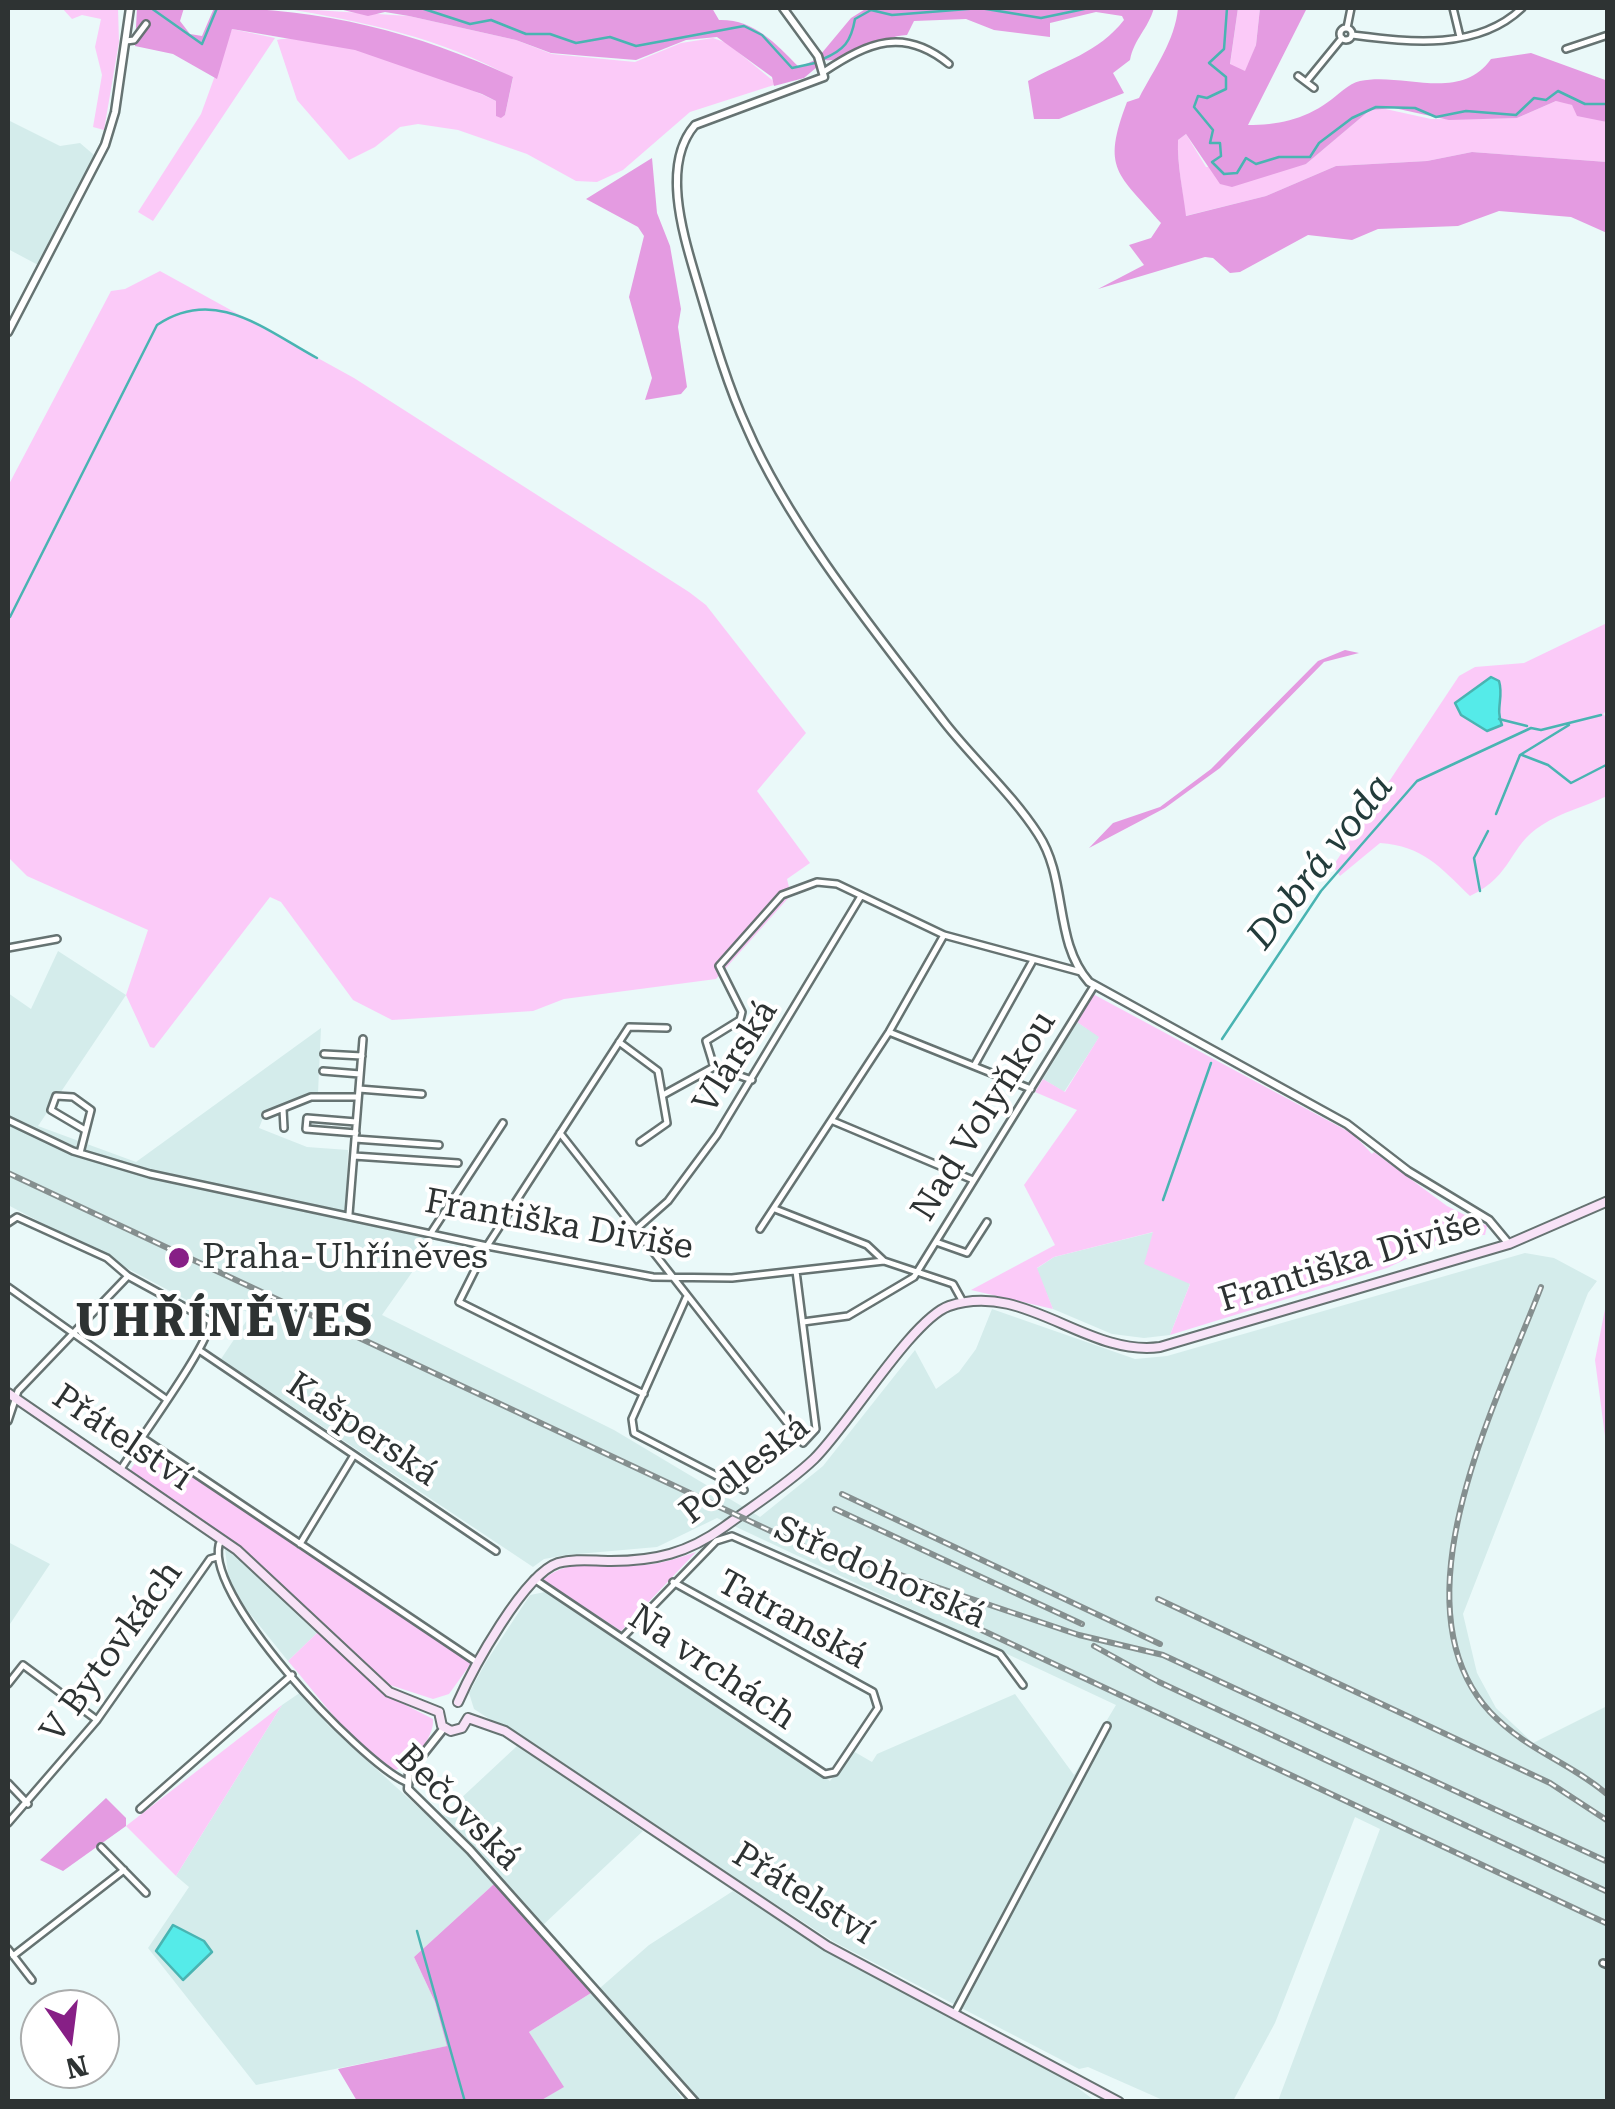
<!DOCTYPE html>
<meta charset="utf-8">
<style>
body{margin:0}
#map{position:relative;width:1615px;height:2109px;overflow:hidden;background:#eaf9f9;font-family:"Roboto Serif",serif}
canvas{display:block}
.frame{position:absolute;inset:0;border:10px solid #2e3333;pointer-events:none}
.north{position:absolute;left:20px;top:1989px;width:100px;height:100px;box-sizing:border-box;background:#fff;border:2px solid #abadad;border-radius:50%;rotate:166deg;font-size:28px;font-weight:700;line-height:40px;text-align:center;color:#2e3333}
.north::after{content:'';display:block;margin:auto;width:35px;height:45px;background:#871f86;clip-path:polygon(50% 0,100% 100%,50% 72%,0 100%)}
</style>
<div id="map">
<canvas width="1615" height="2109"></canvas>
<div class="frame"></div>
<div class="north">N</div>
</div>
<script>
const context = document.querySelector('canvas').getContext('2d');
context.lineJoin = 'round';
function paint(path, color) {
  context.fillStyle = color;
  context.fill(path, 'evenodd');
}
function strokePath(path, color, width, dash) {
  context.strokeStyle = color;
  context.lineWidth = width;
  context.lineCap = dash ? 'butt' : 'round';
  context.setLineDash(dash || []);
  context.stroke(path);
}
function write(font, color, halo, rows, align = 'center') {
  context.font = font + ' "Roboto Serif",serif';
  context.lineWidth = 8;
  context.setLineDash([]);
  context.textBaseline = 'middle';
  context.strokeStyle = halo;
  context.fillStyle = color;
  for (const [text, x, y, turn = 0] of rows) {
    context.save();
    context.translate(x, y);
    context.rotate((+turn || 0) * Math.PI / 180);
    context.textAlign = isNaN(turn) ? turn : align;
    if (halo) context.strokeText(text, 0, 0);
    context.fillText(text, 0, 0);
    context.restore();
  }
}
const built = new Path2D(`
 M8,120L60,146L80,143L94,155L40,266L8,249Z
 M58,951L126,995L38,1126L136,1162L321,1028L318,1093L265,1113L259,1128L307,1147L348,1150L346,1217L434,1241L382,1315L614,1430L760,1517L823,1466L915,1350L936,1389L959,1372L976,1349L992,1309L1135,1359L1167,1356L1525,1253L1554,1258L1597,1281L1588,1293L1463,1614L1477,1673L1496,1708L1533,1743L1607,1706V2101H1278L1380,1829L1355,1817L1275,2023L1233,2101H1165L1088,2067L1079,2069L834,1942L474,1709L469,1693L486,1662L530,1595L545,1592L830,1781L853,1751L872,1762L877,1754L1015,1694L1074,1775L1116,1705L717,1518L657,1547L566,1555L544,1559L533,1567L221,1359L251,1314L223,1300L215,1315L8,1205V993L31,1009Z
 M1077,1022L1100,1036L1064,1092L1043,1079Z
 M1154,1232L1190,1284L1170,1335L1144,1338L1112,1334L1053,1309L1036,1269L1054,1257Z
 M8,1542L50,1564L8,1627Z
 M225,1549L263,1577L318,1632L288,1661L230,1589Z
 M301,1692L328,1725L452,1838L494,1884L414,1957L435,2002L448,2046L256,2085L148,1948L189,1887L176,1876L282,1705Z
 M517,1746L643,1831L543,1925L443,1815Z
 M733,1891L823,1949L1069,2081L1095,2101H700L600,1988L649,1945Z
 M591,1993L643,2047L684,2101H540L563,2087L529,2032Z`);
const green = new Path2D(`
 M62,8H118L119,42L104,130L93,127L102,75L95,47L101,19L82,15L72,19Z
 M283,8L409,16L516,40L552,54L635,62L681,43L713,38L727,43L777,84L690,112L623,170L597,182L576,181L527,154L458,130L418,124L400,127L375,147L349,160L297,100L277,40C319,29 455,80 496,101V115L500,117L505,115L513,78C440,37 364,22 283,8Z
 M1238,8H1260L1256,45L1246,72L1230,65Z
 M232,29L275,38L153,221L138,212L201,114Z
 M1556,101C1576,102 1588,118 1607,122V162L1472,152L1427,161L1336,166L1266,196L1185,216C1183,189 1177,166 1178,140L1186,134L1206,167L1306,164L1370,110L1381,108L1431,119L1517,118Z
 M160,271L354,378L689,592L706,605L806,733L757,791L810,863L787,879L791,895L716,979L564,999L533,1011L392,1020L353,1000L281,902L270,897L154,1048L150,1047L126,995L148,930L27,876L8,857V486L111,291L125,289Z
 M1607,623V710L1603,714L1607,718V796C1587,806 1561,812 1542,825C1508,846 1514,875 1470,896C1440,867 1423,846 1380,843L1340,876L1333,866L1459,676L1475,667L1524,663ZM1491,677L1499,681C1504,697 1496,709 1501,725L1487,731L1461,715L1455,703Z
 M1093,994L1353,1134L1372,1154L1374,1152L1447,1206L1487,1226L1485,1235H1457L1387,1268L1170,1335L1190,1284L1144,1264L1153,1232L1054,1257L1037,1268L1053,1309L971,1290L1055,1245L1024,1185L1077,1110L1035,1092L1043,1079L1065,1092L1099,1037L1077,1022Z
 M1607,1299V1451L1595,1360Z
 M146,1445L472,1662L449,1694L433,1699L390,1685L235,1543L130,1471Z
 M696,1552L621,1631L543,1580C570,1556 608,1568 642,1565C661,1564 678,1558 696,1552Z
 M318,1632L382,1693L433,1719C435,1736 412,1766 395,1770C353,1746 320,1698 288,1661Z
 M282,1705L176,1876L126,1826Z`);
const forest = new Path2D(`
 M137,8H184L180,21L190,34L202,36L214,8C322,8 416,32 513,77L505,115L501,118L496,116V101L482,94L355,50L232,29L217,79L173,54L135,46Z
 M335,8H712L719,20C754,19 775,43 799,67L815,60L817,67L804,78L774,86L772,77L717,37L686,40L636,60L586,56L551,53L516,40L409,16L385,12L368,16Z
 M867,8L891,10L1154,8C1148,29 1134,39 1130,60L1113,73L1124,93L1059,119H1034L1028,81C1064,61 1098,53 1124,20L1122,16L1096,12L1050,23V37L994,30L966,19L914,21L907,35C879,36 847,63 825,60L821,54L851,18Z
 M1178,8H1238L1230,64L1245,71L1256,45L1260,8H1307L1248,125C1277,125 1303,120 1328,102C1337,96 1349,83 1360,81C1404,72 1460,103 1491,59L1531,53L1608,81L1607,122L1577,116L1572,105L1556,101L1517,118L1449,120L1394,108L1370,110L1306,164L1232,187L1220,184L1186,134L1178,140C1177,165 1183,190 1186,216L1266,196L1336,166L1427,161L1472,152L1607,162V233L1571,217L1499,211L1458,226L1378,229L1352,240L1308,235L1240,272L1230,273L1213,258L1205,257L1098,289L1144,265L1129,245L1151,238L1161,223C1118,173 1101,170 1127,102L1139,98C1154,69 1175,41 1178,8Z
 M652,158L657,213L670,246L681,309L678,327L687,387L681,394L645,400L652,378L629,297L644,236L638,227L586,199Z
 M1345,650L1359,653L1324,662L1220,768L1165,808L1089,848L1113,823L1160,807L1211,769L1318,661Z
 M106,1798L126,1818V1826L63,1871L40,1860Z
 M494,1884L591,1993L529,2032L564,2087L540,2101H357L338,2069L447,2046L435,2002L414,1957Z`);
const water = new Path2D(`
 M1491,677L1499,681C1504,697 1495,709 1502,725L1487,731L1461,715L1455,703Z
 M173,1925L204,1941L212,1952L183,1980L156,1951Z`);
const stream = new Path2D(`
 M151,8L202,44L217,8
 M421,8L470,24L491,20L526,34H550L576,43L610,37L636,46L744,26L762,35L792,68L815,63
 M1227,8L1224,49L1209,63L1226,77V89L1207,98L1198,96L1194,107L1213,130L1210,143H1220L1221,156L1212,162L1224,174L1237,173L1246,158L1256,164L1279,157H1310L1319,143L1352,118L1376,107L1415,108L1436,117L1466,111L1516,115L1534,98L1546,100L1558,91L1585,104H1608
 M823,59C844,50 851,42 855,19L871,10L892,15L980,8L1041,18L1089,8
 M10,617L157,325C215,286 264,329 317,358
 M1499,719L1527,726
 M1522,755L1548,765L1571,783L1608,764
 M1496,814L1520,755L1569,725
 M1480,891L1474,858L1488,831
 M1222,1039L1321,891L1417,781L1531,728L1541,730L1601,715
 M1163,1200L1211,1063
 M417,1931L465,2102`);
const minor = new Path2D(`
 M1453,8L1460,37
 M1347,28L1351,8
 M1340 34a6 6 0 1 1 12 0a6 6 0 1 1-12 0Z
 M1352,35C1409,42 1477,51 1522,8
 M126,41L134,40L146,24
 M1566,49L1608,35
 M825,71C869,42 904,27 949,64
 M1298,76L1314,88
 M1306,82L1342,38
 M8,948L57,939
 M889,1032L1031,1089
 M619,1042L658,1071L667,1123L640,1142
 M324,1054L362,1056
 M974,1066L1032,962
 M714,1067L706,1041L740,1020L742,1012L719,966L782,895L817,882L837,884L944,935L1081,972
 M323,1071L360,1074
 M359,1089L422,1094
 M663,1095L714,1067L752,1080
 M283,1109L284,1128
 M266,1115L311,1097H358
 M8,1120L73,1151L150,1174L487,1246L653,1277L732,1278L884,1261L953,1284L963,1302
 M833,1121L973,1180
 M356,1133L306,1129L307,1118L356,1122
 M560,1133L803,1443L816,1429L796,1271
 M355,1139L439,1145
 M80,1153L91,1110L73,1097L56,1096L51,1110L85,1130
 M354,1156L458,1163
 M775,1209L867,1245L884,1261
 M349,1214L363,1039
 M8,1223L17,1217L107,1258L128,1276L210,1321C213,1340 136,1444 121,1469
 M760,1229L889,1032L944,935
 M634,1231L668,1201L717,1135L861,896
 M431,1233L503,1123
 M936,1242L967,1253L987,1222
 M8,1287L166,1399
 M686,1298L632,1419L634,1433L744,1490
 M803,1322L848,1316L914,1277L1094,986
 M199,1350L496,1551
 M644,1394L459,1302L487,1246L629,1027L667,1028
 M8,1421L18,1391L128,1276
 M141,1437L478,1663
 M221,1540C195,1588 361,1763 406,1782
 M300,1544L354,1455
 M534,1579L825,1774L835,1772L878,1708L873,1692L673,1582
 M623,1637L716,1541L732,1536L1000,1654L1023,1685
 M8,1684L23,1665L97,1720
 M8,1783L28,1804
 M140,1809L292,1675
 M8,1823L97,1720L210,1559L217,1557
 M101,1847L146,1893
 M8,1949L32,1980
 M13,1956L124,1870
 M1603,1963L1608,1965
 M954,2014L1107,1726`);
const tertiary = new Path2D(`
 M783,8L818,56L824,77L695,125C661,164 683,234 696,278C711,328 725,380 747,428C790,528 879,637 945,723C975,761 1012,794 1038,834C1068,879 1053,941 1089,982L1347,1124L1408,1171L1489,1220L1509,1244
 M8,332L105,145L115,112L130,8
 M444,1728L409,1772L408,1789L470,1850L695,2102`);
const secondary = new Path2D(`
 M8,1393L237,1550L389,1692L439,1712
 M458,1702C472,1670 524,1574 558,1563C575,1558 593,1561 611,1561C655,1561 688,1553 724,1527C754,1505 788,1484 814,1459C848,1426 912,1319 949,1306C1024,1280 1086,1357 1160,1347L1509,1244L1608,1201
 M439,1712L442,1726L451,1731L462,1728L468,1718
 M468,1718L505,1731L827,1946L1119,2102`);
const rail = new Path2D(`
 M8,1173L1608,1924
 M1541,1287C1498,1400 1391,1605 1490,1712C1527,1751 1570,1762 1608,1795
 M842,1494L1160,1644
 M835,1509L1082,1624
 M856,1560L1079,1635L1163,1655L1608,1862
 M1158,1599L1550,1783L1608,1821
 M1094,1646L1159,1682L1608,1892`);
const markers = [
 [179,1258,12,"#871f86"]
];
const streetNames = [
 ["Vlárská",736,1057,-58],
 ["Nad Volyňkou",984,1116,-58],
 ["Františka Diviše",559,1225,10],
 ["Františka Diviše",1350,1262,-17],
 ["Kašperská",362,1430,34],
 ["Přátelství",122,1438,34],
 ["Podleská",745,1470,-38],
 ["Středohorská",880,1573,24],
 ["Tatranská",792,1620,29],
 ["V Bytovkách",112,1652,-54],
 ["Na vrchách",712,1668,34],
 ["Bečovská",458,1808,45],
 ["Přátelství",803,1894,32]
];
const poiNames = [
 ["Praha-Uhříněves",202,1258]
];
const waterNames = [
 ["Dobrá voda",1321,862,-52]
];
const districtNames = [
 ["UHŘÍNĚVES",225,1323]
];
paint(built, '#d4eceb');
paint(green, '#fbcaf8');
paint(forest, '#e49be1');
paint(water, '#55ebe9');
strokePath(water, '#49b4b2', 2.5);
strokePath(stream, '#49b4b2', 2.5);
strokePath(minor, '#667372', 10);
strokePath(tertiary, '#667372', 11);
strokePath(secondary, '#667372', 12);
strokePath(minor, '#fff', 5);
strokePath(tertiary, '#fff', 6);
strokePath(secondary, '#f8e2f7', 8);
strokePath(rail, '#858f8f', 6);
strokePath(rail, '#fff', 2.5, [8]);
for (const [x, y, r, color] of markers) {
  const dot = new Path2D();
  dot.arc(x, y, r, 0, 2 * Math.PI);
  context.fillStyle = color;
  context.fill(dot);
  strokePath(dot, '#fff', 4);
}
write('35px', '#2e3333', '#fff', streetNames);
write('35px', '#2e3333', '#fff', poiNames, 'left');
write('italic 38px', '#233c3b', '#fff', waterNames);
context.letterSpacing = '2.5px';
write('bold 45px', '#2e3333', '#fff', districtNames);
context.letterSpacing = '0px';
</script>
